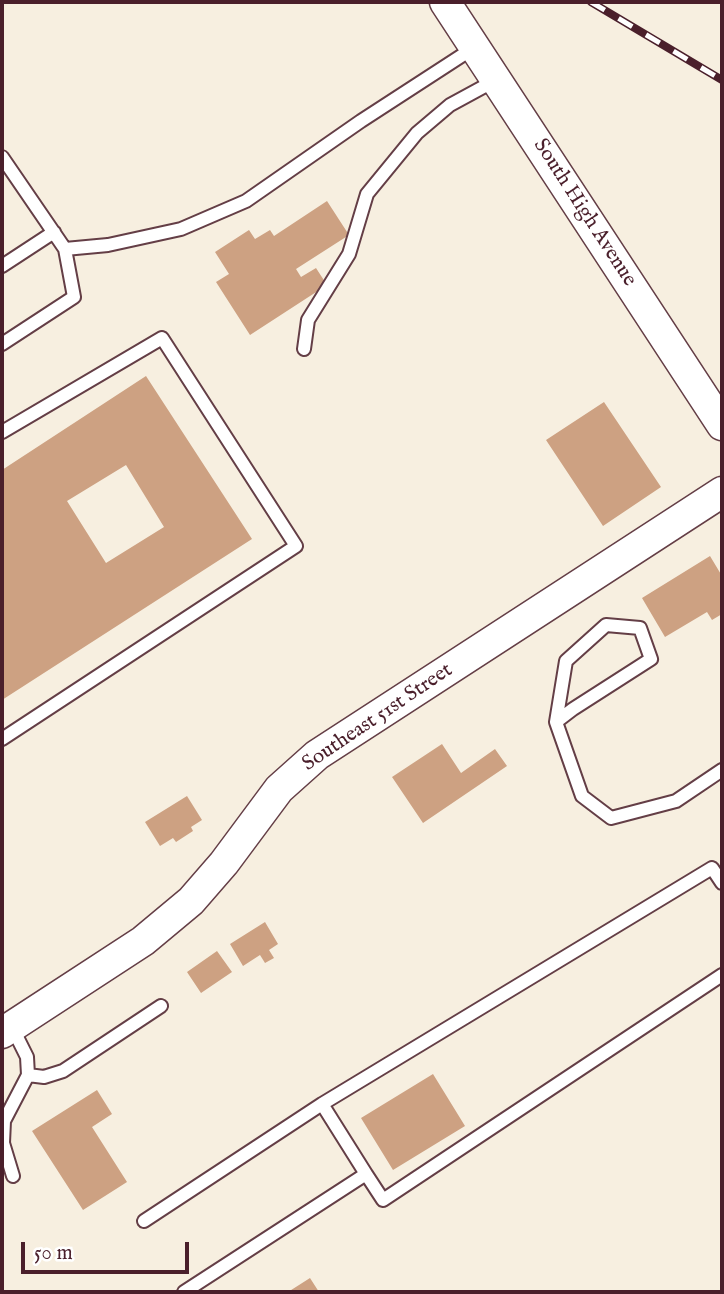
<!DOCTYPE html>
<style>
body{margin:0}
#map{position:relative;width:724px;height:1294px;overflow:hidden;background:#f7efe0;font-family:"IM FELL English",serif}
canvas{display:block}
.frame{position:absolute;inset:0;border:4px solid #4a1f2b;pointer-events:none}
.scale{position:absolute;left:21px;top:1242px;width:168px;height:32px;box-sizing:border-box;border:4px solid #4a1f2b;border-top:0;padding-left:9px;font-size:21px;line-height:24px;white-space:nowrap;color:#4a1f2b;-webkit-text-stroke:5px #fff;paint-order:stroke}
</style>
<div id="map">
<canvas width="724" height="1294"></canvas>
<div class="frame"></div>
<div class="scale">50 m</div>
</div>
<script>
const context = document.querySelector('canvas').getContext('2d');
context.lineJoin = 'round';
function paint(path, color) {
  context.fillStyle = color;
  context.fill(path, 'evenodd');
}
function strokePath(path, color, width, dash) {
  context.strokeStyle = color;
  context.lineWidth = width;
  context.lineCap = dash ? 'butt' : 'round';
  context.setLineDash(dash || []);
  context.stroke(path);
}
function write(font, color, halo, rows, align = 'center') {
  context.font = font + ' "IM FELL English",serif';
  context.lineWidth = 5;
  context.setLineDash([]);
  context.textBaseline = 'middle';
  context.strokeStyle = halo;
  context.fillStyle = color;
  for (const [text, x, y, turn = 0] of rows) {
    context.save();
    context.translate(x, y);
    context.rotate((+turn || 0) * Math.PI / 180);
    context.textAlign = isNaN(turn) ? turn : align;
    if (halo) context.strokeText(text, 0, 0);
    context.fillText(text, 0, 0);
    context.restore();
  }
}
const building = new Path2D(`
 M327,201L349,235L296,269L301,277L316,268L327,285L250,335L216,282L229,274L215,252L249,230L255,239L270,230L274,236Z
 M146,376L252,539L2,700V470ZM126,465L164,527L106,563L67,501Z
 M604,402L661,487L603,526L546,440Z
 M710,556L722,576V614L712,620L707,612L665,637L642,598Z
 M442,744L461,773L495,749L507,766L423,823L392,777Z
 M187,796L202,820L191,827L193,831L176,842L173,838L160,846L145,822Z
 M265,922L278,944L269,950L274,958L265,963L260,955L243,966L230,944Z
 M217,951L232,972L201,993L187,972Z
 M433,1074L465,1126L393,1170L361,1118Z
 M97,1090L112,1114L92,1127L127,1182L83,1210L32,1131Z
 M310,1278L319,1292H288Z`);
const service = new Path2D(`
 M2,157L65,249L74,297L2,344
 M65,249L108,245L181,229L246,201L361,121L475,47
 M2,266L54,232
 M304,349L308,320L349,254L367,194L417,133L450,105L496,80
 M2,432L162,338L296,546L2,739
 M556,722L573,709L651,659L640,628L606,625L566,661L556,722L582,796L611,818L676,801L722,770
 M12,1027L27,1057L28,1075L4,1121L3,1143L13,1176
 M28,1075L44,1077L63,1071L161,1006
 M322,1104L712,868L722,883
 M366,1174L383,1200L722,975
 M144,1221L322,1104L366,1174L184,1292`);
const tertiary = new Path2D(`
 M445,2L722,425
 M2,1033L143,941L191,901L224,863L279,789L317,755L722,492`);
const rail = new Path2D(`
 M591,2L722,80`);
const streetNames = [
 ["South High Avenue",584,213,57],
 ["Southeast 51st Street",378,718,-34]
];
paint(building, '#cda182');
strokePath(service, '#643e46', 16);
strokePath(tertiary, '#643e46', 33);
strokePath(service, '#fff', 12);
strokePath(tertiary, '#fff', 30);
strokePath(rail, '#4a1f2b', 8);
strokePath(rail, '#fff', 5, [16]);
write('21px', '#4a1f2b', '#fff', streetNames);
</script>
